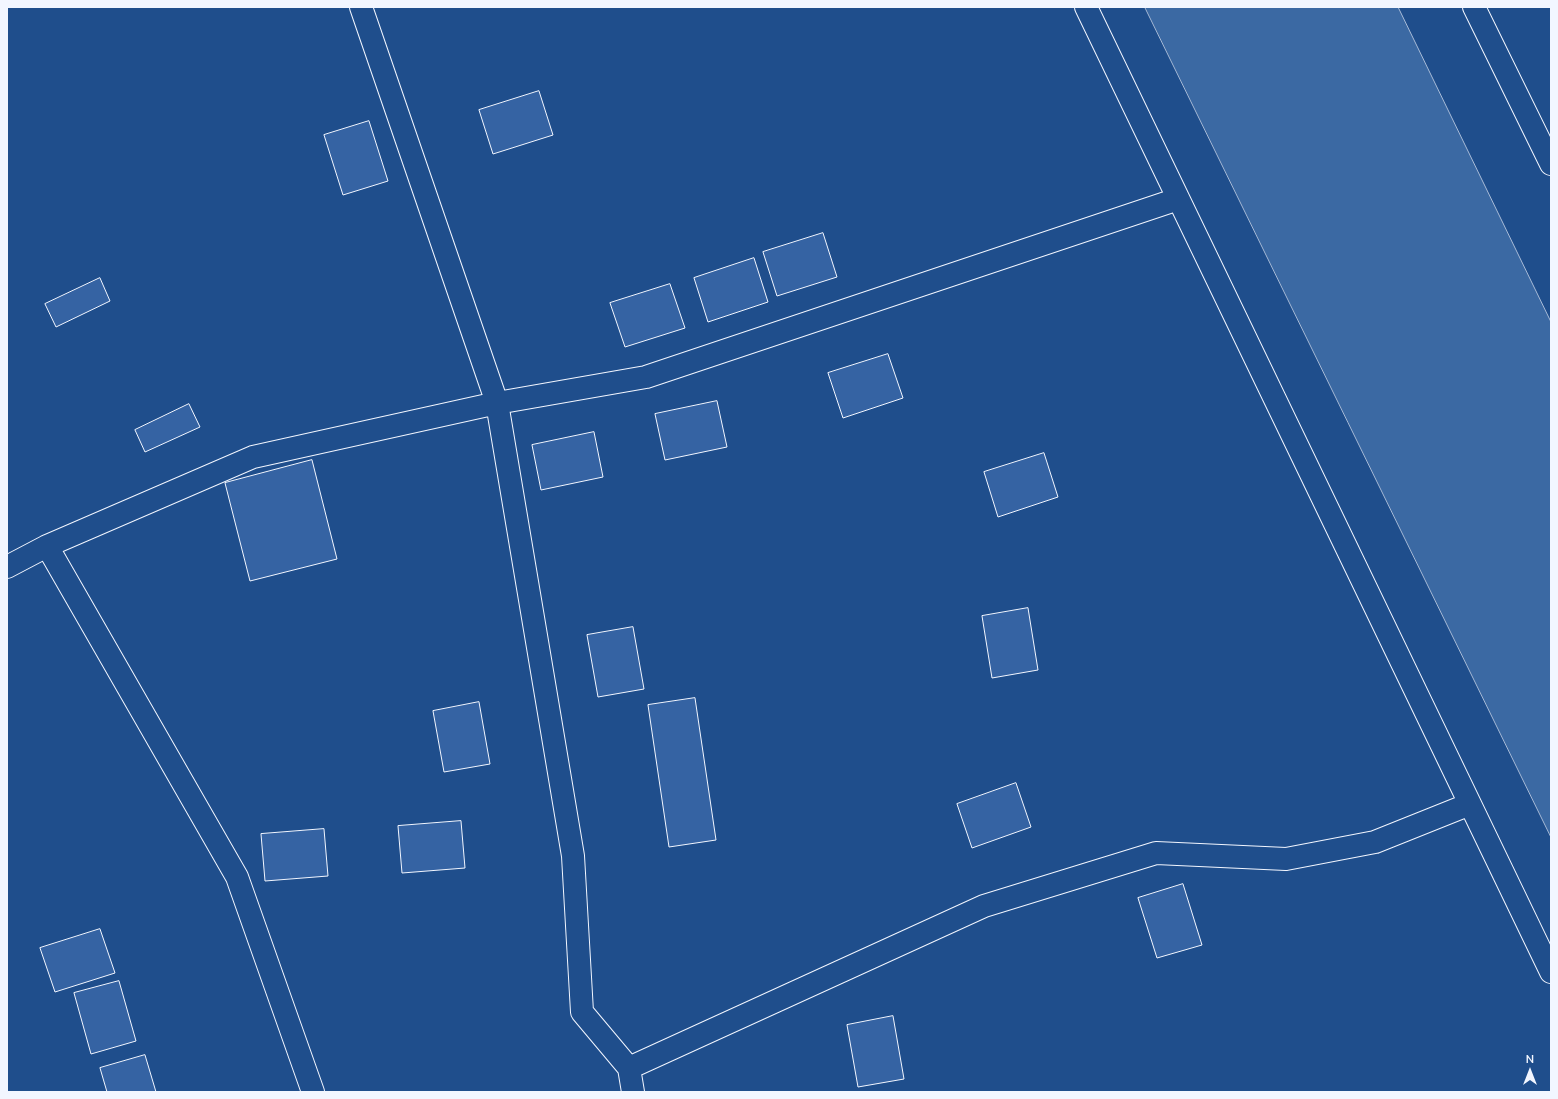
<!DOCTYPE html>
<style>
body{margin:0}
#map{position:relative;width:1558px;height:1099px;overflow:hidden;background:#1f4e8c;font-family:Mulish,sans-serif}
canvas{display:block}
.frame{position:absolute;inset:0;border:8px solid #f2f6ff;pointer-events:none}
.north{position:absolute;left:1510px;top:1051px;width:40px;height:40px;-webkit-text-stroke:3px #1f4e8c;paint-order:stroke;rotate:0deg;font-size:11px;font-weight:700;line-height:16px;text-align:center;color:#f2f6ff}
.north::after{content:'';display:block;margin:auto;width:14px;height:18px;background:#f2f6ff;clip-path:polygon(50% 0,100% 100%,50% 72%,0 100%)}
</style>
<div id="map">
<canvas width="1558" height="1099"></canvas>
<div class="frame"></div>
<div class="north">N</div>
</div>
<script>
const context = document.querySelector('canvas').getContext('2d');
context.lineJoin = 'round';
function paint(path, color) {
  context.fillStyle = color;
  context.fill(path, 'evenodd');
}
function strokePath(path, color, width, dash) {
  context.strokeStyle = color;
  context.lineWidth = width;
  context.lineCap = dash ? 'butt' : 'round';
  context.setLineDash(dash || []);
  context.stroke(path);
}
const water = new Path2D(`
 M1145,7H1398L1551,322V837Z`);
const building = new Path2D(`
 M539,91L553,135L493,154L479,110Z
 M369,121L388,181L343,195L324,135Z
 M823,233L837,277L777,296L763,252Z
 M754,258L768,302L708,322L694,278Z
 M100,278L110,301L56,327L45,304Z
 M670,284L685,328L625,347L610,303Z
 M888,354L903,398L843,418L828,373Z
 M717,401L727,447L665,460L655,414Z
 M189,404L200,427L145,452L135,430Z
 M594,432L603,477L541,490L532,445Z
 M1044,453L1058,497L998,517L984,472Z
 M312,460L337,559L250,581L225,483Z
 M1028,608L1038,670L992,678L982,616Z
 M633,627L644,689L598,697L587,635Z
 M695,698L716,840L669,847L648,705Z
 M479,702L490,764L444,772L433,711Z
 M1016,783L1031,827L972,848L957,804Z
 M461,821L465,868L402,873L398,826Z
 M324,829L328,876L265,881L261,834Z
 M1183,884L1202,945L1157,958L1138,898Z
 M100,929L115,973L55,992L40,948Z
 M119,981L136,1041L91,1054L74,993Z
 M893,1016L904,1079L858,1087L847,1025Z
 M145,1055L156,1092H107L100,1068Z`);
const street = new Path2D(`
 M361,7L497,403L573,856L582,1012L629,1068L633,1092
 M1086,7L1551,972
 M1474,7L1551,164
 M47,546L237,877L313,1092
 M7,567L47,546L253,457L497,403L646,377L1178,199
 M629,1068L984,906L1156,853L1286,859L1375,842L1470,804`);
paint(water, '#3b69a3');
strokePath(water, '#a8bbd7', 1);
paint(building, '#3563a3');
strokePath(building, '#f2f6ff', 1);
strokePath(street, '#f2f6ff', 24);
strokePath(street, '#1f4e8c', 22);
</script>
